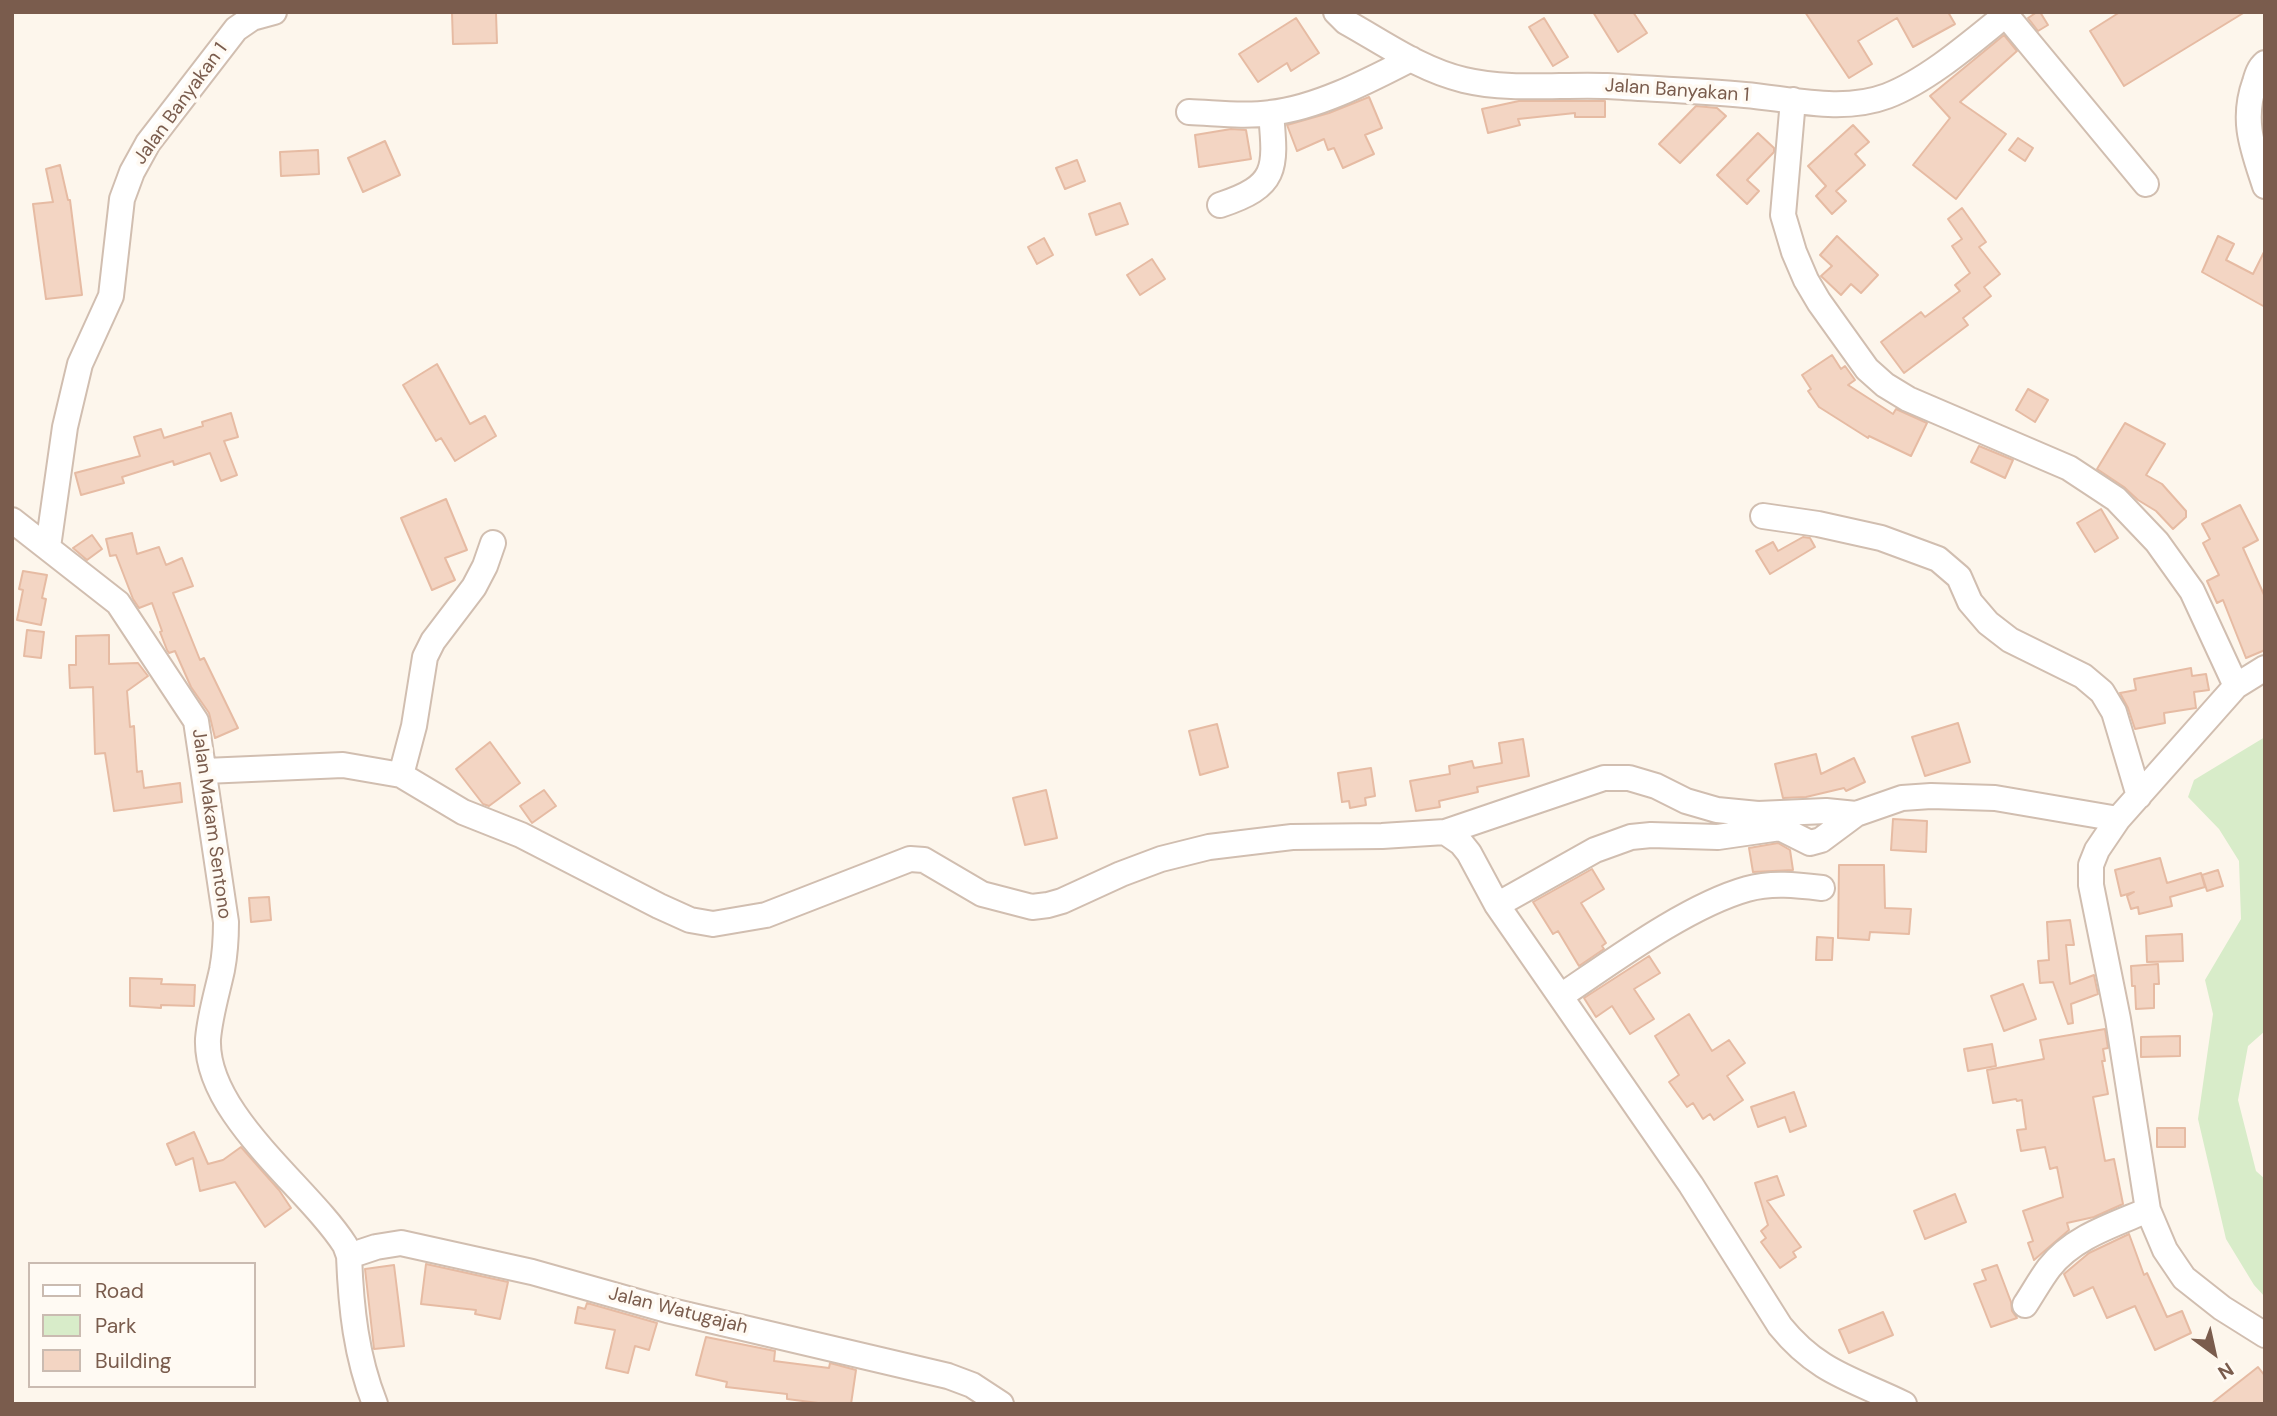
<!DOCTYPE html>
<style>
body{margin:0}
#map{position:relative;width:2277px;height:1416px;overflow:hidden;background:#fdf6ec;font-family:"DM Sans",sans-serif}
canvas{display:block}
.frame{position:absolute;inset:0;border:14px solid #7a5c4d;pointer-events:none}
.legend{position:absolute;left:28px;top:1262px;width:228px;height:126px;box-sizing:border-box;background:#fffaf3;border:2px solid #cabbb1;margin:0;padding:9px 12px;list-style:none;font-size:21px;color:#7a5c4d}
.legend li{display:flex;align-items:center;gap:14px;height:35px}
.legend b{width:35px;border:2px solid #cabbb1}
.north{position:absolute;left:2179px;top:1318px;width:70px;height:70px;-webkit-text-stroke:5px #fffaf3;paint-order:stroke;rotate:147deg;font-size:19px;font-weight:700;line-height:28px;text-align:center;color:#7a5c4d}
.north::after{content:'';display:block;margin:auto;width:24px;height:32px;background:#7a5c4d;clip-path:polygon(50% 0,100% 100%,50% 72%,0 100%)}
</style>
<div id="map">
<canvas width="2277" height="1416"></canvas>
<div class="frame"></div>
<ul class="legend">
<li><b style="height:9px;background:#fff"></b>Road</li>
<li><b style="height:19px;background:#d8ecc9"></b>Park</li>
<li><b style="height:19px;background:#f3d5c3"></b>Building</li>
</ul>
<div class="north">N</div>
</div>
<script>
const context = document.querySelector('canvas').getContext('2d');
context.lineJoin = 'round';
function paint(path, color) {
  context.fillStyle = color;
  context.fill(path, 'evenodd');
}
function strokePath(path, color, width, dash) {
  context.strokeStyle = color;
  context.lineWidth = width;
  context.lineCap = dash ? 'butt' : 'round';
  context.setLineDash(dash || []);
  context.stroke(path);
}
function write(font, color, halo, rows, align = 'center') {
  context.font = font + ' "DM Sans",sans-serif';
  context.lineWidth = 7;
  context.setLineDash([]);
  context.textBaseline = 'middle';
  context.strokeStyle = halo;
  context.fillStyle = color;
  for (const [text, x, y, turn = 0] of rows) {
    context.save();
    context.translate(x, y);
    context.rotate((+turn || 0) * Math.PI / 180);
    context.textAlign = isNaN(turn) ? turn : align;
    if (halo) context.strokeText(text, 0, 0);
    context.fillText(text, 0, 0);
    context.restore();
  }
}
const green = new Path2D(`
 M2265,737V1031L2248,1046L2238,1100L2256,1171L2265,1179V1297L2254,1285L2226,1239L2198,1119L2213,1014L2205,980L2241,919L2239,861L2219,829L2188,797L2194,780Z`);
const building = new Path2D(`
 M1593,12H1633L1647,33L1618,52Z
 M1805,12H1948L1955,24L1913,47L1897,18L1858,41L1872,64L1849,78Z
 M2037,12H2040L2048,25L2038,31L2028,18Z
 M2120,12H2245L2124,86L2090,31Z
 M452,13H496L497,43L453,44Z
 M1296,18L1319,53L1291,71L1287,63L1258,82L1239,54Z
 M1544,18L1568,57L1553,66L1529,27Z
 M2004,35L2017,51L1960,102L2006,134L1956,199L1913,165L1950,118L1930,96Z
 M1369,97L1382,128L1365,135L1374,154L1343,168L1334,148L1328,150L1324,139L1297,151L1287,125L1329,113Z
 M1519,101H1605V117H1575V113L1518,119L1520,125L1488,133L1482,109Z
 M1696,106L1717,108L1726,116L1680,163L1659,144Z
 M1853,125L1869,142L1855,154L1865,165L1836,191L1846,201L1832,214L1816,196L1826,186L1808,166Z
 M1231,129L1246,130L1251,159L1199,167L1195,135Z
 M1758,133L1774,148V152L1747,180L1759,191L1747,204L1717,175Z
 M2018,138L2033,148L2025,161L2009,150Z
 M385,141L400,175L363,192L348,158Z
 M318,150L319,174L281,176L280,152Z
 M1077,160L1085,181L1065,189L1056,168Z
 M60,165L68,200H70L82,295L46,299L33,204L53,202L46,169Z
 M1120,203L1128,224L1096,235L1089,214Z
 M1962,208L1986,242L1979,247L2000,274L1984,287L1991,296L1963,318L1968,325L1904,373L1881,342L1921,312L1925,317L1960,291L1955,285L1970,273L1952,246L1962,239L1948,219Z
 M1837,236L1878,275L1861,293L1851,284L1841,295L1821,276L1832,266L1820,255Z
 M2218,236L2234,244L2226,260L2253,274L2265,250V307L2202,272Z
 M1044,238L1053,255L1037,264L1028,247Z
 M1152,259L1165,279L1140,295L1127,275Z
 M1832,355L1841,369L1845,366L1855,380L1848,385L1893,414L1896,409L1927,423L1911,456L1869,436L1868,438L1819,407L1808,391L1811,389L1802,375Z
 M437,364L470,424L485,416L496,436L455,461L441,438L436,441L403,385Z
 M2028,389L2048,400L2035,422L2016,410Z
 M231,413L238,437L224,441L237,475L221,481L210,453L174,465L173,461L122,477L124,483L81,495L75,473L140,456L134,437L161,429L164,438L203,426L202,422Z
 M2125,423L2165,444L2146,475L2162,484L2186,511V517L2173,529L2156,511L2138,500L2124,487L2097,469Z
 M1979,446L2013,460L2005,478L1971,462Z
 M446,499L467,550L445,558L455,580L432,590L401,518Z
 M2240,505L2258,540L2243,548L2265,597V650L2246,658L2223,600L2217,603L2207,581L2219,575L2203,543L2210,539L2202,524Z
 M2101,509L2118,538L2095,552L2077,523Z
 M132,533L137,554L159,547L166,565L182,558L193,586L173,593L200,660L204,658L238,728L215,738L209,713L191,687L175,651L169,653L167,650L160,632L162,631L152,603L139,608L133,599L116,555L110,556L106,539Z
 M92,535L102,549L87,560L73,548Z
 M1803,537L1810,538L1815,547L1770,574L1756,551L1773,542L1778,551Z
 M23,571L47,575L42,598L46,599L41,625L17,620L23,590L19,589Z
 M27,630L44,632L41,658L24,656Z
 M109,635V664L138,663L148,676L127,691L130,727L134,726L137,772L142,771L144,788L180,783L182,802L114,811L105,753L95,754L93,687L70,688L69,665H76V636Z
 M2191,668L2192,676L2206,674L2209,690L2194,692L2196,708L2164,713L2165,723L2135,729L2128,708L2120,693L2136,690L2134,679Z
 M1958,723L1970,762L1925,776L1912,737Z
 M1217,724L1228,767L1200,775L1189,731Z
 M1523,739L1529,776L1477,787L1478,792L1439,801L1440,807L1416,811L1410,781L1450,774L1449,766L1472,761L1474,768L1502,763L1499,743Z
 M490,742L520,783L489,806L483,804L456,769Z
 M1816,754L1821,774L1854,758L1865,782L1846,791L1844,788L1806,797L1783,798L1775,764Z
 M1371,768L1375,796L1365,798L1366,805L1350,808L1349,801L1342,802L1338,773Z
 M544,790L556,806L532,823L520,806Z
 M1046,790L1057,838L1025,845L1013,798Z
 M1893,819L1927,821L1926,852L1891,850Z
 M1778,843L1790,850L1793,870L1753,872L1749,848Z
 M2160,858L2167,883L2201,873L2205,887L2170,897L2172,906L2139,914L2138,907L2131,909L2127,896L2134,892L2121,896L2115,870Z
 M1839,865H1884L1885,908L1911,909L1909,934L1870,932L1869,940L1838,938Z
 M1592,869L1604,889L1581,903L1606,943L1602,946L1604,949L1579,966L1558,931L1553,934L1533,902Z
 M2218,870L2223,886L2207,891L2202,875Z
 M269,897L271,920L251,922L249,898Z
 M2070,920L2074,945H2066L2070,984L2094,975L2098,994L2071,1004L2073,1023L2068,1024L2053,982L2040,983L2038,961L2049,960L2047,922Z
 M2182,934L2183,961L2147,962L2146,936Z
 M1817,937L1833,938L1832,960H1816Z
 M1649,956L1660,973L1634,989L1654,1019L1630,1034L1612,1006L1596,1017L1584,998Z
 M2158,964L2159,984H2154V1008L2136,1009L2135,986H2132L2131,966Z
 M130,978L162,979L161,984L195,985L194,1006L161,1005V1008L130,1006Z
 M2023,984L2036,1019L2004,1031L1991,996Z
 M1689,1014L1712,1051L1729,1040L1745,1063L1727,1076L1743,1100L1714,1120L1710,1114L1703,1119L1693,1103L1687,1107L1669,1082L1679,1075L1655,1036Z
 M2105,1029L2108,1048L2103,1049L2105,1061H2102L2108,1094L2093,1097L2105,1161L2114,1159L2123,1204L2094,1217L2067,1223L2069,1230L2034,1260L2028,1243L2033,1241L2023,1211L2063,1197L2057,1167L2050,1169L2045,1147L2021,1151L2017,1130L2026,1129L2022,1100L2017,1101L2016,1099L1993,1103L1987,1070L2044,1059L2040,1040Z
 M2180,1036V1056L2141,1057V1037Z
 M1992,1044L1996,1066L1968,1071L1964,1049Z
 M1794,1092L1806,1126L1790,1132L1785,1117L1758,1127L1751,1107Z
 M2157,1128H2185V1147H2157Z
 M194,1132L208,1164L223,1160L241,1147L279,1190L291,1208L265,1227L235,1182L200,1191L193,1158L176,1165L167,1144Z
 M1777,1176L1784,1195L1767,1201L1801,1247L1793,1252L1796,1257L1780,1268L1761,1242L1766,1238L1761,1231L1768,1225L1755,1183Z
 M1955,1194L1966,1222L1925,1239L1914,1211Z
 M2129,1234L2144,1275L2147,1273L2167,1317L2182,1311L2191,1333L2155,1350L2135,1306L2107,1318L2093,1287L2074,1296L2064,1274L2089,1253Z
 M426,1264L508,1282L500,1319L475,1314L476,1310L421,1304Z
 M394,1265L404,1346L374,1349L365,1269Z
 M1997,1265L2011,1302L2012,1311L2017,1318L1991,1327L1974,1284L1986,1280L1982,1270Z
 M587,1303L657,1323L649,1350L635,1346L628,1373L606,1368L615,1330L575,1323L578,1307L585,1309Z
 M1883,1312L1893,1335L1849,1353L1839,1330Z
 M706,1337L775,1351L774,1361L829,1368L830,1363L856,1370L851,1404H826L787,1399V1394L726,1387L727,1382L696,1375Z
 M2258,1367L2265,1376V1404H2211Z`);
const minor = new Path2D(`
 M1336,12L1346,22C1384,43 1421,70 1464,80C1510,91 1561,84 1607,86C1653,89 1699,91 1745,95C1791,99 1842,113 1887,96C1929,80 1974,40 2009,12
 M2006,15L2146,184
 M2265,63C2259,68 2257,75 2255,82C2241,121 2253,149 2265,186
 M1793,100L1783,215L1794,252L1806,280L1819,302L1867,369L1885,385L1908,399L2069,468L2116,499L2157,542L2192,591L2236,686L2118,819L2097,850L2091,865V885L2118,1019L2148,1210L2165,1250L2184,1278L2222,1308L2265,1335
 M1189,112C1216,113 1244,117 1270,113C1317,108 1370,80 1411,59
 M1220,205C1278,186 1276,169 1271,113
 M1763,516L1818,524L1881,538L1938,559L1959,577L1970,602L1988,623L2010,640L2083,676L2102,692L2114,712L2139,796
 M12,520L118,603L196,721L226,922C226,939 225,954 222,970C217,993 210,1015 208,1039C205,1114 307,1186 345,1245L349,1256C351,1308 356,1356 375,1404
 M48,547L65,427L80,364L111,296L122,199L132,172L148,143L236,29L252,18L274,12
 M2236,686L2265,668
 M205,771L343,765L401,775L463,812L521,835L659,906L690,920L713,924L766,915L910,859L924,860L982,894L1032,907L1048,905L1062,901L1121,874L1161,859L1209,847L1292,837L1382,836L1445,832L1461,843L1469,853L1497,905L1691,1185L1780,1326C1818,1373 1853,1379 1904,1404
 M401,775L414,726L425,657L433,641L474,587L485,566L493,543
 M1445,832L1604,778H1629L1656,786L1686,801L1717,810L1758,814L1826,811L1856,814L1902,798L1931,796L1995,798L2118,819
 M1497,905L1595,850L1631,837L1651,835L1718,837L1780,828L1810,843L1821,840L1856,814
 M1561,996C1613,961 1687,906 1747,889C1771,882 1797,885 1822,888
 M349,1256L376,1247L401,1243L532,1272L667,1310L948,1376L972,1385L1001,1404
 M2025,1305C2033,1293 2040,1280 2049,1268C2073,1237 2113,1225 2148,1210`);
const streetNames = [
 ["Jalan Banyakan 1",1677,91,4],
 ["Jalan Banyakan 1",181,104,-54],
 ["Jalan Makam Sentono",211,824,82],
 ["Jalan Watugajah",678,1311,14]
];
paint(green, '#d8ecc9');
paint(building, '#f3d5c3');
strokePath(building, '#e6bba3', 2);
strokePath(minor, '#d1beb0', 28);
strokePath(minor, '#fff', 24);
write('19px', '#7a5c4d', '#fffaf3', streetNames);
</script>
